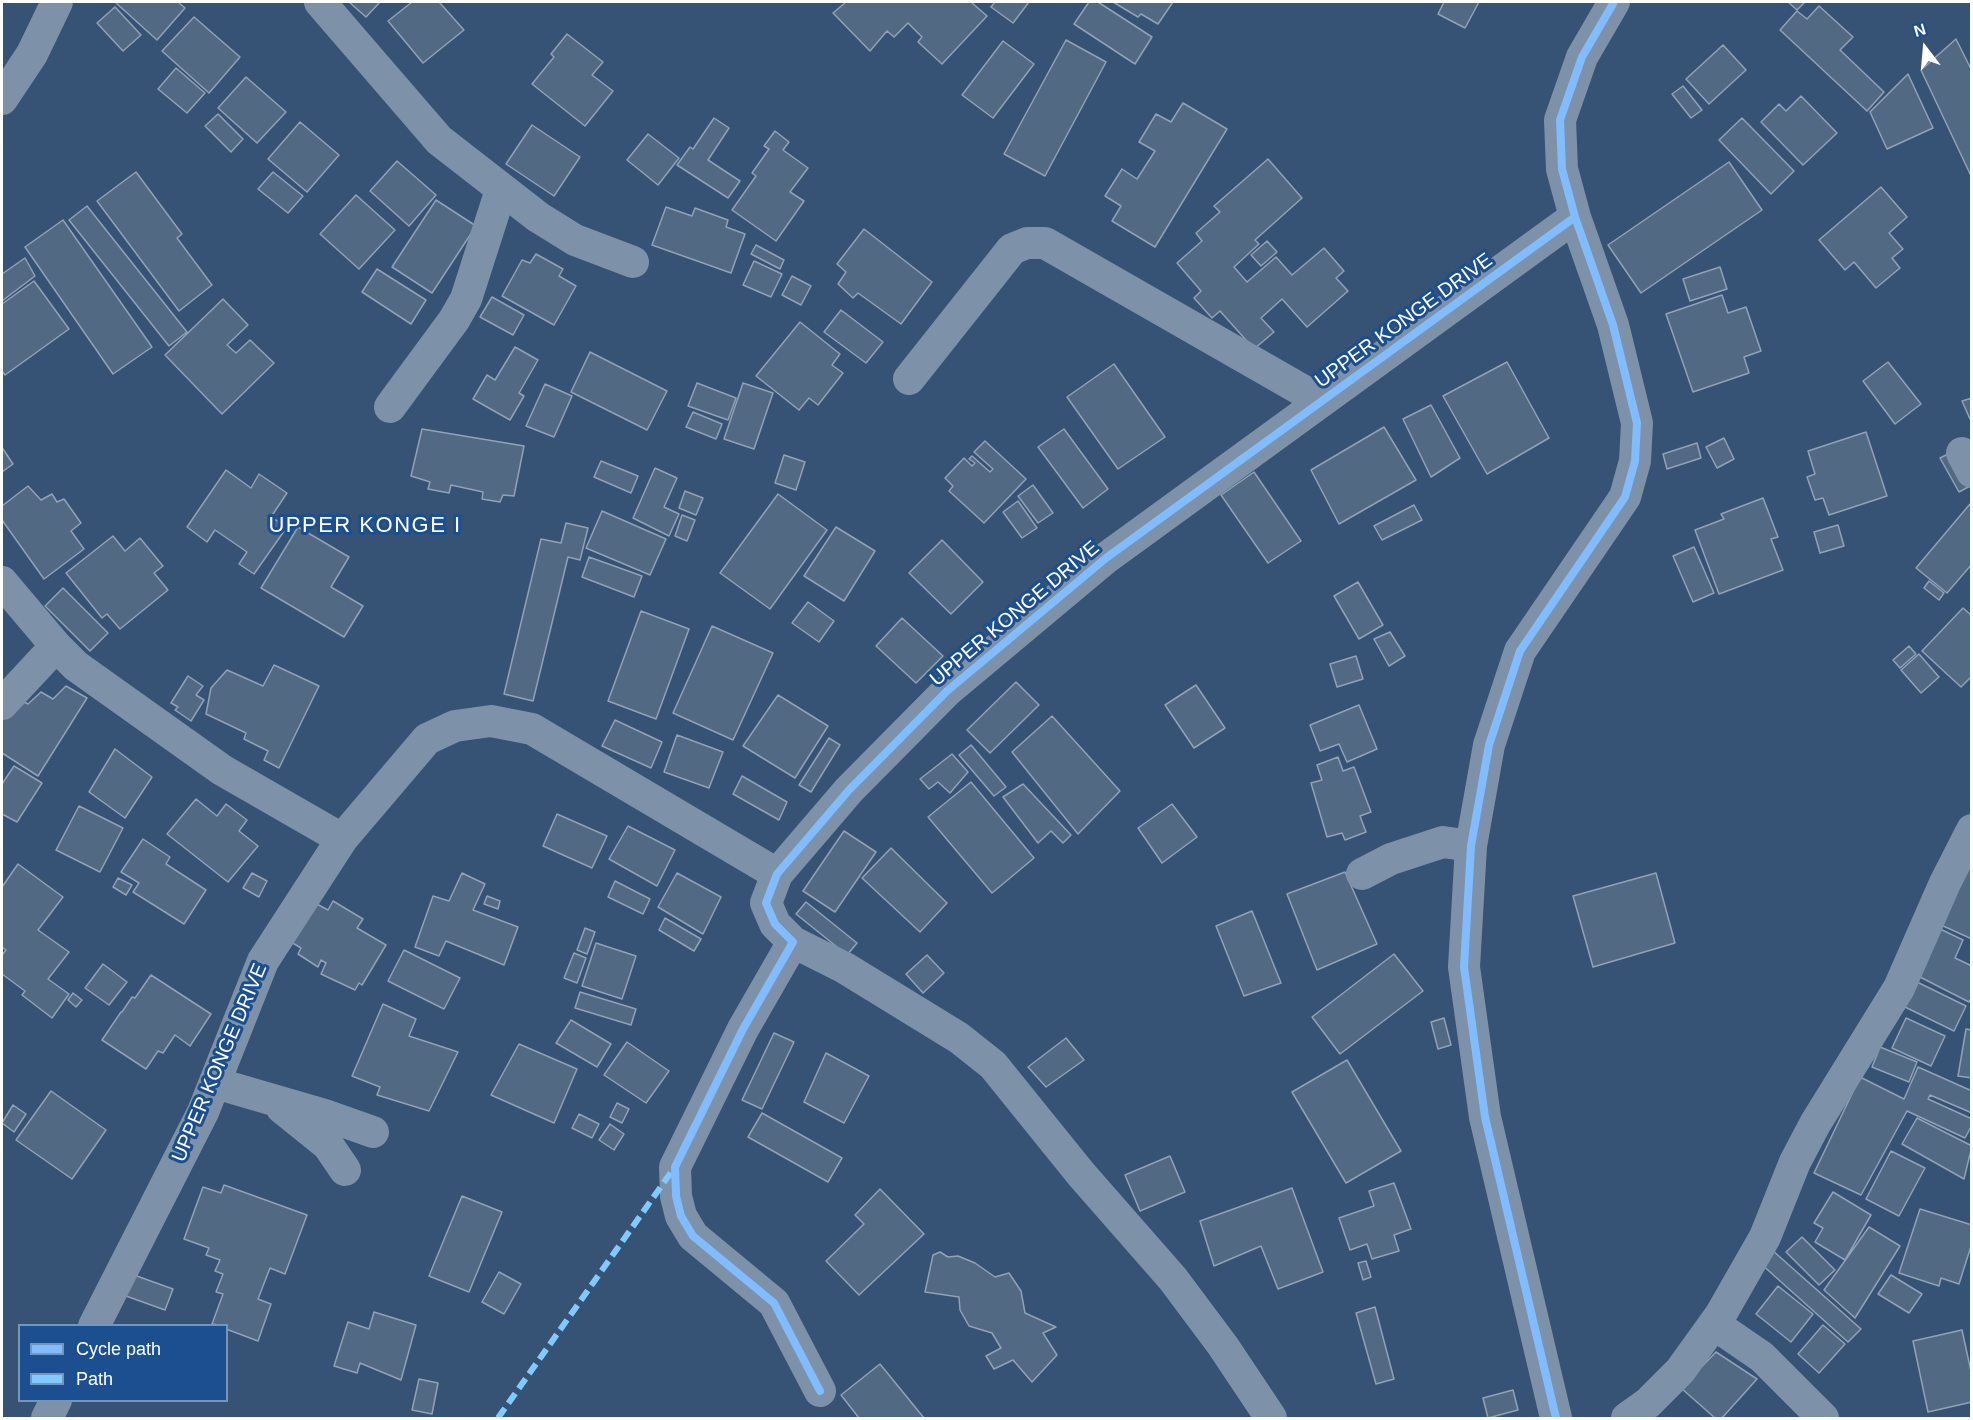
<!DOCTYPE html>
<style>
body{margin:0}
#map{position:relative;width:1973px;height:1420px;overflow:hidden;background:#365274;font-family:Helvetica,sans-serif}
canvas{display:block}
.frame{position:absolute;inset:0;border:3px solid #fff;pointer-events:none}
.legend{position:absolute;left:18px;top:1324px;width:210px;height:78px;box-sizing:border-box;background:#1b4f8f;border:2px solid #7695bc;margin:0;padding:8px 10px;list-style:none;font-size:18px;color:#fff}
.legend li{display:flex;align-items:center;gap:12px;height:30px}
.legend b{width:30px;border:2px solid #7695bc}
.north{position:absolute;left:1895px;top:18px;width:60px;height:60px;-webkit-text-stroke:4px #1b4f8f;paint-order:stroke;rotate:344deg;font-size:16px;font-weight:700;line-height:24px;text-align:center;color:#fff}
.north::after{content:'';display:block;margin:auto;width:21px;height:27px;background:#fff;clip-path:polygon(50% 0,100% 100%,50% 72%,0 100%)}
</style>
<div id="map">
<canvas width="1973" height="1420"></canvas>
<div class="frame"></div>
<ul class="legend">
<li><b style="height:8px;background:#80bcff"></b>Cycle path</li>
<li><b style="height:8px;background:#80caff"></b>Path</li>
</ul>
<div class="north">N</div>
</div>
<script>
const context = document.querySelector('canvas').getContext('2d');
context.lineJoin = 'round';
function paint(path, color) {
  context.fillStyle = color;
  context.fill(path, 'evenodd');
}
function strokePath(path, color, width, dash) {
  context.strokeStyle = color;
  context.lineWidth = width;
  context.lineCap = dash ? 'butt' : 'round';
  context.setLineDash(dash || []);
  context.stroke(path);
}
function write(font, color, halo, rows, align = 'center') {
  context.font = font + ' Helvetica,sans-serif';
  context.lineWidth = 6;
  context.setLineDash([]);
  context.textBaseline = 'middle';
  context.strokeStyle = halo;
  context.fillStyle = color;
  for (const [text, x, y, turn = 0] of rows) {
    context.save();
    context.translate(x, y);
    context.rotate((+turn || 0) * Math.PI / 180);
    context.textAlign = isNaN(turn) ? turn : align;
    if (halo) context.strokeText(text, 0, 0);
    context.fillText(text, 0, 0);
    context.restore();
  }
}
const building = new Path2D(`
 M115,2H178L185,8L157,40Z
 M349,2H380L366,17Z
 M412,2H439L464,30L423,63L388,21Z
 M846,2H971L987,16L942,64L918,42L922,37L908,23L894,37L887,31L870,51L833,13Z
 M995,2H1029L1013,23L991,7Z
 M1089,2H1098L1152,37L1135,64L1074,24Z
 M1113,2H1173L1158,24L1141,14L1138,17Z
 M1444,2H1479L1465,28L1438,14Z
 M1788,2H1805L1797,10Z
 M1819,6L1853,37L1840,50L1884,92L1867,111L1780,30L1797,11L1807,19Z
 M115,7L141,35L123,51L97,23Z
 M194,17L240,57L209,93L162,51Z
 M567,34L603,62L592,75L613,91L585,126L532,84L554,57L551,54Z
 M1956,39L1972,71V178L1921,70Z
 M1066,40L1106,62L1045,176L1004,154Z
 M1003,41L1034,64L993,118L962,95Z
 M1723,45L1746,70L1709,104L1686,79Z
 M176,68L205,93L187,113L158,89Z
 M1908,74L1933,128L1887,149L1870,112Z
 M246,77L286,112L257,143L218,108Z
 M1683,86L1702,110L1691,118L1672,94Z
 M1801,96L1837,133L1803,165L1761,122L1779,104L1786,111Z
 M1183,103L1227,129L1155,247L1112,221L1121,206L1105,196L1122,169L1137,179L1155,151L1139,142L1156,114L1171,122Z
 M218,114L243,139L231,152L205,126Z
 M714,118L729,128L708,160L740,181L728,198L677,165L690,147L693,149Z
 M1742,118L1794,171L1771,194L1719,140Z
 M300,122L339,155L307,192L268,159Z
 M532,125L580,157L554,196L506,164Z
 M775,131L789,142L783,150L808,168L790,192L804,201L776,241L732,210L756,176L752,173L769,149L764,146Z
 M648,134L679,158L658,185L627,160Z
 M1268,159L1302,198L1255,240L1259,244L1234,267L1247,282L1276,257L1292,275L1324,248L1344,271L1336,278L1348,291L1307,327L1282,299L1261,318L1274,332L1254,349L1220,311L1212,318L1194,298L1201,291L1177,263L1202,241L1196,233L1220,212L1214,206Z
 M397,161L436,195L409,226L370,191Z
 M1729,162L1762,210L1641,293L1608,245Z
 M136,172L182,234L177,238L212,285L179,311L97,201Z
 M273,172L303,196L288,213L258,189Z
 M1881,187L1907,217L1889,233L1903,249L1892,258L1900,268L1876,288L1854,262L1845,270L1819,240Z
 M356,195L395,230L359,269L320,234Z
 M436,200L476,226L432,293L392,267Z
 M87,206L187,332L169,346L69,220Z
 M666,207L692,216L695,208L728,220L726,227L745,234L731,273L652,245Z
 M63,220L152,347L113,374L25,247Z
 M864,229L932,282L901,324L858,293L853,298L838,284L846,272L837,264Z
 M1267,241L1277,252L1261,266L1251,255Z
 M756,245L784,260L780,269L751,254Z
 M536,254L563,269L559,276L576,286L554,325L502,296L522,260L530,263Z
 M25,258L35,276L2,301V274Z
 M754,261L782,274L771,297L743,285Z
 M1720,267L1727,289L1690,301L1683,279Z
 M377,269L426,300L411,324L362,292Z
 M792,276L811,286L801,305L782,295Z
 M34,281L69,329L5,375L2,371V304Z
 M1722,295L1728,313L1746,307L1761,351L1744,357L1749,373L1693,392L1666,314Z
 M492,297L524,315L513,335L480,317Z
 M223,299L248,325L227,345L236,353L250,340L274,363L222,414L165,355Z
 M841,310L883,342L866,363L824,332Z
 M800,322L840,354L832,365L843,373L818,405L809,398L799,410L756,376Z
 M515,347L538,360L519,393L524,396L510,420L473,399L487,375L495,380Z
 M590,352L667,391L647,430L571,392Z
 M1507,362L1549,438L1487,474L1443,396Z
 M1888,362L1921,404L1895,424L1863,381Z
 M1114,364L1165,437L1118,469L1067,397Z
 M697,383L736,398L728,420L688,406Z
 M743,383L773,393L754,449L724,439Z
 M545,384L572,396L554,437L526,426Z
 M1972,398V419H1970L1962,401Z
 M1431,405L1460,458L1431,477L1403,419Z
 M693,412L722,424L716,439L686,427Z
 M1384,427L1416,480L1339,524L1311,470Z
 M422,429L524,446L514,496L503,495L500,502L482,499L483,492L451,485L449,493L428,489L430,482L411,476Z
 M1064,429L1108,489L1083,508L1038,447Z
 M1866,432L1887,496L1829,515L1823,498L1815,500L1807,477L1815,474L1808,451Z
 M1724,438L1734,459L1717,468L1706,447Z
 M985,441L1026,479L984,523L949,491L953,486L945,478L964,458L972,466L975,463L969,459L972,456L990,472L993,469L974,452Z
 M1697,443L1701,458L1667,469L1663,454Z
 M3,449L13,464L2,472V451Z
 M1952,452L1970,486L1959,492L1940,458Z
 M784,455L805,462L796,490L775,483Z
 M601,461L638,476L631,493L594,477Z
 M655,468L677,478L664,507L679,514L669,536L633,518Z
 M226,470L251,488L259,474L287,493L271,517L287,527L254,574L239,564L247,552L215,530L207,542L187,527Z
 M1254,472L1301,541L1268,563L1221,495Z
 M1033,485L1053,513L1038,523L1018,496Z
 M28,486L41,500L52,494L57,502L64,499L81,523L71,531L84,549L44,579L2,520V506Z
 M685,491L703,498L696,515L679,508Z
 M778,494L827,530L770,609L720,573Z
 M1763,498L1778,537L1771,539L1783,570L1719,594L1695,530L1724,519L1721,514Z
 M1018,501L1037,528L1022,538L1003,512Z
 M1970,504L1972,506V564L1947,593L1916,568Z
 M1414,505L1422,520L1382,540L1374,526Z
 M602,511L666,539L650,575L586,548Z
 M682,515L695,520L687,541L675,536Z
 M566,523L588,528L580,560L568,557L533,701L504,694L541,539L561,543Z
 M1838,525L1844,546L1820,553L1814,532Z
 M298,527L349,557L331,587L363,606L344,637L261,588Z
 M836,527L875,551L844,601L804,576Z
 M113,536L125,551L140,538L163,566L154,573L168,590L120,629L107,614L102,618L66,573Z
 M942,540L983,582L951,614L909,573Z
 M1694,547L1714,593L1693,602L1673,556Z
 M589,557L642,576L634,597L582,577Z
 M1929,581L1944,593L1939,600L1924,588Z
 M1358,582L1383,625L1359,639L1334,596Z
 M63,588L108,633L90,651L45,606Z
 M808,602L834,621L819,642L792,623Z
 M1963,608L1972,616V676L1961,687L1922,651Z
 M641,611L689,629L656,719L608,701Z
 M902,618L943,656L916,683L876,646Z
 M712,626L773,653L733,740L673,713Z
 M1390,632L1405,656L1389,666L1374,639Z
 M1909,646L1916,654L1900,668L1893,660Z
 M1919,654L1939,677L1921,693L1901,670Z
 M1356,656L1363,679L1337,687L1330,664Z
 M274,665L319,686L279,768L264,760L268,751L244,739L246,733L206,714L211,688L227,670L263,686Z
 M188,676L203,686L196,695L204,700L191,721L175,710L178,707L171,703Z
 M1016,682L1039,705L990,753L967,730Z
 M1196,685L1225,728L1194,748L1165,705Z
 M66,686L87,698L38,776L2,753V716L16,698L28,704L41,692L53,699Z
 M778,695L828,726L795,778L743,746Z
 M1359,705L1377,749L1347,762L1339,744L1320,751L1310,725Z
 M1052,716L1120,791L1078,834L1012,752Z
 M615,720L662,742L651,768L602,746Z
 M677,735L723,752L709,788L664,772Z
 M829,738L840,745L811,792L799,785Z
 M971,745L1006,787L994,796L959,755Z
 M115,749L152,777L125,818L89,792Z
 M952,754L968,772L950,793L938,782L929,789L920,779Z
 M1338,757L1343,771L1354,767L1371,812L1360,816L1366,832L1345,840L1342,833L1327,837L1311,783L1322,780L1317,765Z
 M14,766L42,783L17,822L2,814V784Z
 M742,776L787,802L779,820L733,794Z
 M971,782L1034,858L992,893L928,817Z
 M1023,784L1071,835L1063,843L1051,831L1038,843L1003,797Z
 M196,799L217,816L226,804L247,820L239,831L258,846L228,882L167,834Z
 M1172,804L1197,837L1162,863L1138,828Z
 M79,806L123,828L100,872L56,850Z
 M557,814L607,836L592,868L543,846Z
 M628,826L675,850L657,886L609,859Z
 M844,831L876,852L835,912L803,891Z
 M143,839L170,857L166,864L206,890L184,924L133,892L139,883L121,872Z
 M891,848L947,903L920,932L862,878Z
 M18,864L63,897L38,930L69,952L48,979L69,994L52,1018L22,995L25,991L2,974V955L6,950L2,947V887Z
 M1969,866L1972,867V939L1941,925Z
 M1345,872L1377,944L1317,970L1287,894Z
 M252,873L267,881L259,897L243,888Z
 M462,873L485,884L473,910L518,927L504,965L446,941L439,956L415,947L433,896L449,901Z
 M677,873L721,897L703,934L658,907Z
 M1656,873L1675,943L1593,967L1573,896Z
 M118,878L132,885L126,895L113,887Z
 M615,881L650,899L643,914L608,897Z
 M487,896L500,901L498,909L484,904Z
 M333,901L363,919L357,928L386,945L362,985L359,983L355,990L321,974L326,963L321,960L318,967L298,954L301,948L291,942L315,903L328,910Z
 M806,902L857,943L847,955L796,914Z
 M1252,911L1281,983L1244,996L1216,926Z
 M665,918L701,939L694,951L659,930Z
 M585,928L595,932L587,954L577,950Z
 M1938,928L1963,940L1955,958L1972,966V997L1969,1002L1916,975Z
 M596,943L636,956L622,999L582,986Z
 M404,950L460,978L444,1009L388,981Z
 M574,953L586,958L577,983L564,978Z
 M1394,954L1423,991L1340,1054L1312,1017Z
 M927,955L944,973L923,993L906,974Z
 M103,964L127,982L109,1005L85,988Z
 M151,975L211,1014L190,1046L175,1035L163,1053L158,1051L146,1069L102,1040L121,1012H122L132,997L135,998Z
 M1917,982L1966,1006L1954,1031L1905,1007Z
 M580,992L636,1009L631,1025L575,1008Z
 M73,993L82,1000L76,1007L68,1000Z
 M383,1004L416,1019L409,1036L458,1052L429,1111L377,1095L380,1087L352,1076Z
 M1444,1018L1451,1045L1438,1049L1431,1022Z
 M1906,1018L1945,1036L1931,1066L1892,1048Z
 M571,1020L611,1044L597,1067L556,1043Z
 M1966,1029L1972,1030V1078L1958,1076Z
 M774,1033L794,1042L762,1109L742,1100Z
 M1066,1038L1084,1060L1046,1087L1028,1067Z
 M627,1042L669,1071L646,1103L604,1075Z
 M519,1044L577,1069L554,1123L491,1095Z
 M1880,1047L1917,1062L1909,1082L1872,1067Z
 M826,1053L869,1076L844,1123L804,1102Z
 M1347,1060L1401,1151L1346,1183L1292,1092Z
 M1918,1067L1972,1091V1113L1930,1095L1928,1099L1972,1119V1125L1965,1138L1907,1111L1861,1195L1814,1173L1860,1077L1904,1099Z
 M51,1091L106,1130L72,1179L16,1140Z
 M617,1103L629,1109L622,1123L610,1117Z
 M13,1105L26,1114L14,1132L2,1123Z
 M762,1113L842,1158L828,1182L748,1137Z
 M579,1114L599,1124L592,1138L572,1128Z
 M1917,1118L1972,1146L1964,1179L1902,1144Z
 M610,1124L624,1134L614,1150L599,1140Z
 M1891,1151L1925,1168L1899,1216L1866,1199Z
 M1170,1156L1185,1192L1140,1211L1125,1175Z
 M1394,1183L1411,1229L1394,1235L1399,1251L1372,1259L1367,1244L1350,1250L1339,1218L1374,1206L1369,1191Z
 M224,1185L307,1215L285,1274L270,1268L258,1299L271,1304L258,1341L226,1329V1326L212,1324L223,1294L216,1292L223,1274L215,1271L220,1260L206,1255L209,1248L184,1239L203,1187L221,1193Z
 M1292,1188L1323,1272L1278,1289L1261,1246L1214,1266L1200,1221Z
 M880,1189L924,1234L859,1295L826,1261L864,1224L855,1215Z
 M1833,1192L1871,1215L1845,1260L1815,1242L1823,1228L1814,1223Z
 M462,1196L502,1212L469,1292L429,1276Z
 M1920,1209L1972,1225V1243L1959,1284L1941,1278L1939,1286L1899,1273Z
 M1869,1227L1900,1246L1855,1318L1824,1290Z
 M1802,1237L1835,1270L1819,1285L1786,1252Z
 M1772,1250L1861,1329L1848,1342L1760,1263Z
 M940,1252L948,1257L958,1256L975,1263L995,1277L1009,1273L1021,1291L1025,1313L1056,1327L1043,1333L1057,1355L1032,1382L1013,1360L994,1369L986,1356L1001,1348L992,1333L969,1326L960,1310L959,1297L925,1292L933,1255Z
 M1366,1261L1371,1277L1363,1280L1358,1263Z
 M499,1272L521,1284L504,1314L482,1302Z
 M134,1275L173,1289L165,1310L126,1296Z
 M1891,1275L1922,1294L1909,1313L1878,1294Z
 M1778,1286L1813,1314L1791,1342L1756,1314Z
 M1375,1307L1394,1379L1376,1384L1356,1313Z
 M374,1312L416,1325L401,1380L360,1363L357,1373L334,1366L348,1322L369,1329Z
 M1823,1325L1845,1344L1819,1373L1798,1354Z
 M1962,1330L1972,1376V1402L1928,1412L1913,1341Z
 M1716,1352L1757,1379L1722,1418H1715L1681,1388Z
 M880,1364L924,1418H859L841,1395Z
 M419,1379L438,1383L432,1414L412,1410Z
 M1513,1390L1518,1410L1488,1418L1483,1398Z`);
const street = new Path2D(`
 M320,2L439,140L538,217L575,240L633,262
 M2,99L32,54L57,2
 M909,379L1012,249L1027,243H1045L1321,401
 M390,407L454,320L466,299L501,190
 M1962,453L1972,472
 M2,582L56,646L76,666L222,770L342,839
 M2,704L56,646
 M1362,874L1391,859L1443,842L1471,846
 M793,942L845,968L959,1038L993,1065L1081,1174L1173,1279L1223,1346L1271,1418
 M215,1083L325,1115L373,1132
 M282,1108L328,1145L345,1170
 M1714,1324L1762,1357L1823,1418
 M94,1326L203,1112L263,961L342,839L427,739L455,726L491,721L532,729L777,874
 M820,1391L774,1303L693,1236L681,1216L676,1196L675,1167L743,1029L793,942L775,924L766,903L777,874L849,790L947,691L1106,558L1575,217
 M47,1418L56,1400
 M1556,1418L1485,1117L1464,967L1471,846L1489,745L1520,651L1625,497L1635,461L1637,423L1613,325L1575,217L1562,169L1560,120L1582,57L1614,2
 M1627,1418L1648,1403L1680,1371L1721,1314L1765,1237L1795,1162L1815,1124L1899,988L1945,883L1972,830`);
const quiet = new Path2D(`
 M498,1418L674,1168`);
const cycleway = new Path2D(`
 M820,1391L774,1303L693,1236L681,1216L676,1196L675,1167L743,1029L793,942L775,924L766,903L777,874L849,790L947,691L1106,558L1575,217
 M1556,1418L1485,1117L1464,967L1471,846L1489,745L1520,651L1625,497L1635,461L1637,423L1613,325L1575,217L1562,169L1560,120L1582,57L1614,2`);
const streetNames = [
 ["UPPER KONGE DRIVE",1404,321,-36],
 ["UPPER KONGE DRIVE",1015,614,-40],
 ["UPPER KONGE DRIVE",220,1063,-67]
];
const quarterNames = [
 ["UPPER KONGE I",365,526]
];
paint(building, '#526984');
strokePath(building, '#92a2b6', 1.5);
strokePath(street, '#7d92a8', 32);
strokePath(quiet, '#80caff', 6, [12, 6]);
strokePath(cycleway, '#80bcff', 8);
write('20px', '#fff', '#1b4f8f', streetNames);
context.letterSpacing = '1.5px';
write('22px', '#fff', '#1b4f8f', quarterNames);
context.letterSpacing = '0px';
</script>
